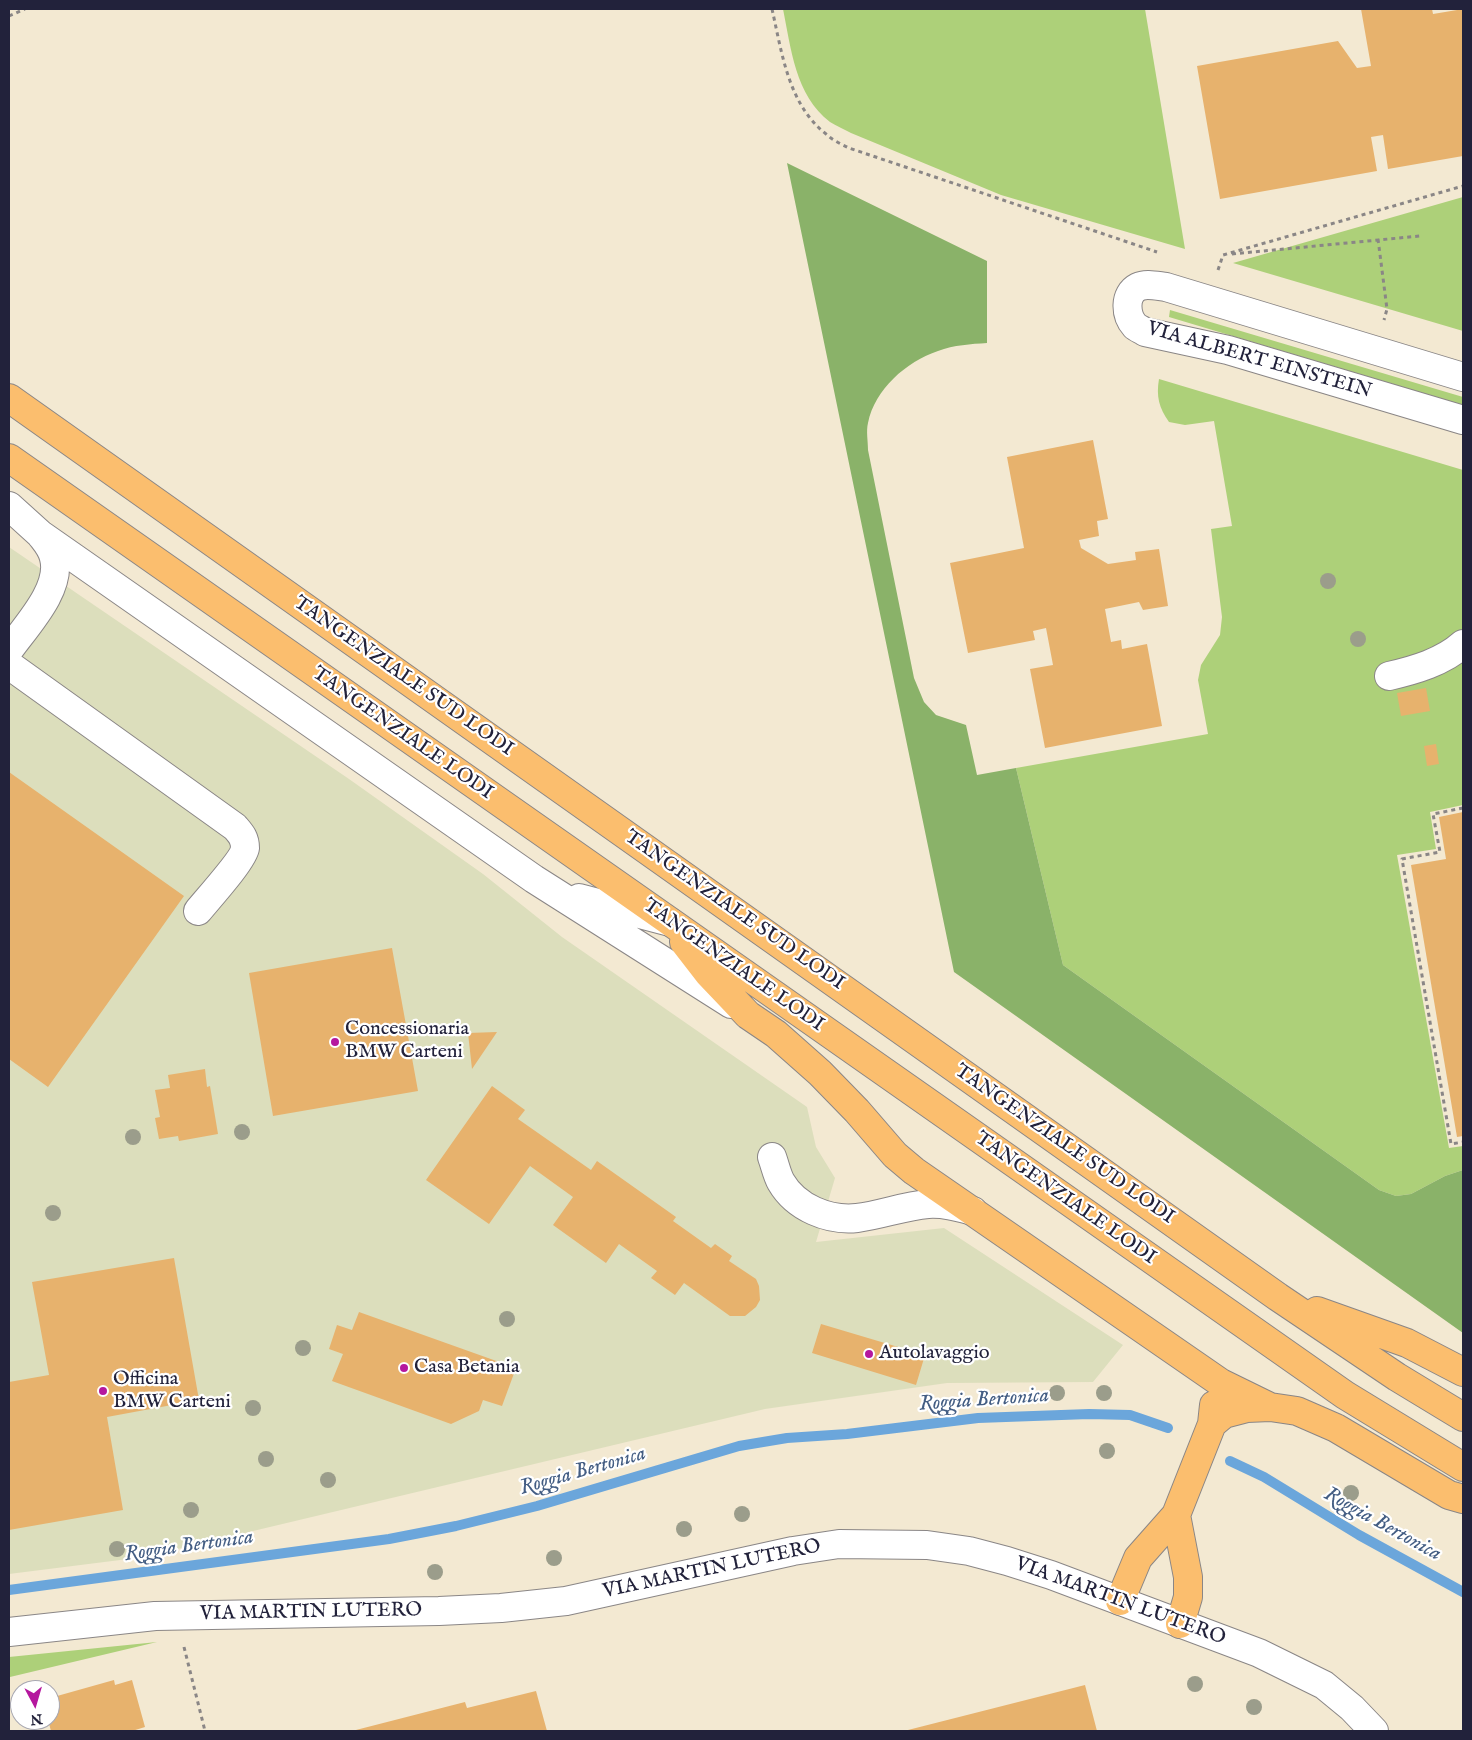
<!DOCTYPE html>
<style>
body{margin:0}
#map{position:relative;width:1472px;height:1740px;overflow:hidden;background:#f3e9d2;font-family:"IM FELL English",serif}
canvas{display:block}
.frame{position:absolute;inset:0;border:10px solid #22223b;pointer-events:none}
.north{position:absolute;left:10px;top:1680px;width:50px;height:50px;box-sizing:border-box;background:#fff;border:1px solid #a7a7b1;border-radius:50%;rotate:174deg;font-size:14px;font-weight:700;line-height:20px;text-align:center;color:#22223b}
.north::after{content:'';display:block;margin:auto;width:18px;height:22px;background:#b5179e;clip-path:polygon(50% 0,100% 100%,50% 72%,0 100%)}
</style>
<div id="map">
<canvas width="1472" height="1740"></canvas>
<div class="frame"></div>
<div class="north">N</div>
</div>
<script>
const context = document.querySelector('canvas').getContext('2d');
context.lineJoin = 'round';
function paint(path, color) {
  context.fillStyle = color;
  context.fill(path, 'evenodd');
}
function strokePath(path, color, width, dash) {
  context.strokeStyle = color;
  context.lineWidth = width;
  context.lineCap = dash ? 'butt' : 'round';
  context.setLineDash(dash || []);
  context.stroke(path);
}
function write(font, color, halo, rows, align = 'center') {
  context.font = font + ' "IM FELL English",serif';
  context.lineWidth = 4.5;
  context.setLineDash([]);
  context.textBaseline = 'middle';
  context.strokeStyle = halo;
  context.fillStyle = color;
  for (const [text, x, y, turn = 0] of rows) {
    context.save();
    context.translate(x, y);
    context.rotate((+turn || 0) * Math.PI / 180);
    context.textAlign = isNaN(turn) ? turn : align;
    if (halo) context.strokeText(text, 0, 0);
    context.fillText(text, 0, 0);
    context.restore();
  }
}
const built = new Path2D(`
 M9,547L349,779L483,874L562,937L807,1107L816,1147L835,1178L816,1242L944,1228L1123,1345L1093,1382L947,1383L765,1409L144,1557L9,1574Z`);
const green = new Path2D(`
 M783,9H1145L1185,249L1001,195L851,133C844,129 836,126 830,122C795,95 791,48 783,9Z
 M1463,197V331L1233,263Z
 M1170,310L1463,397V405L1169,317Z
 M1159,379L1463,470V805L1430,812L1436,849L1397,855L1449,1148L1463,1146V1170L1445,1176L1411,1194L1396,1196L1379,1190L1063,965L1016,768L1208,734L1198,680L1201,665L1220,635L1222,617L1211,529L1232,526L1214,421L1185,425L1169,422C1159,408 1156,396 1159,379Z
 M157,1642L10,1677L9,1657Z`);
const forest = new Path2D(`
 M787,163L987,261V343C971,344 954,345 938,351C906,362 875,389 868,423C866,431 868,441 868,450L914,678L924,702L936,715L966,725L977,775L1016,768L1063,965L1379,1190L1396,1196L1411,1194L1445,1176L1463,1170V1333L954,972Z`);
const stream = new Path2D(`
 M1230,1461L1264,1477L1359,1535L1463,1592
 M9,1590L389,1539L456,1526L537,1506L739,1446L787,1438L847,1434L978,1418L1089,1414L1130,1415L1168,1428`);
const building = new Path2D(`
 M1361,9H1432L1433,14L1463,9V156L1388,169L1383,135L1371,137L1377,171L1220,199L1197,66L1338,41L1357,68L1371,66Z
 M1093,440L1108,519L1097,521L1099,536L1079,540L1081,548L1108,564L1136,560L1135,552L1159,549L1168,606L1143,610L1139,602L1105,609L1111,642L1121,640L1122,649L1147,644L1162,726L1045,748L1030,669L1053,665L1046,628L1033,631L1035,640L968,653L950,563L1024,548L1007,457Z
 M1426,688L1430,711L1401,716L1397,693Z
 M1436,744L1439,764L1427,766L1424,746Z
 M9,772L184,896L48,1087L9,1059Z
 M1463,812V1136L1457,1137L1411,865L1446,859L1439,817Z
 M392,948L418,1091L273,1116L249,973Z
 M497,1032L493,1038L472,1069L468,1033Z
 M205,1069L207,1087L210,1086L218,1134L179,1141L178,1136L159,1139L155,1118L160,1117L155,1090L170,1088L168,1075Z
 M492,1086L525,1110L518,1119L591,1170L597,1161L676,1217L673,1221L711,1248L715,1244L732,1256L729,1261L756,1279L759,1286L760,1300L756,1307L745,1316H730L684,1283L675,1295L651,1278L657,1271L619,1244L606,1263L553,1225L573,1197L530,1166L489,1224L426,1180Z
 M174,1258L199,1400L107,1417L123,1510L9,1530V1382L49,1375L32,1282Z
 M359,1312L516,1368L502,1406L483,1400L479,1411L451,1424L332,1381L343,1354L329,1349L337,1325L352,1330Z
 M821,1324L925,1355L916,1385L812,1353Z
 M114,1680L115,1685L132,1680L145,1727L132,1731H51L48,1720H50V1698Z
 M1085,1685L1097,1731H904Z
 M536,1691L547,1731H352L465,1702L467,1708Z`);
const path = new Path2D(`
 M772,9C782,53 788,104 826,134C832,140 841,144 849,148L1157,252
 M9,16L25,9
 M1378,239L1387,309L1384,320
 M1232,254L1420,236
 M1218,270L1223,255L1463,186
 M1463,808L1433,814L1440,852L1402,859L1451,1144L1463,1142
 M184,1647L205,1731`);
const minor = new Path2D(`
 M1463,377L1166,287C1157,286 1146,283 1138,287C1124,294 1125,315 1135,326C1137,328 1142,330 1145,332L1228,350L1463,420
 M9,506L40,534L534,879L731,1004
 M9,650C26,626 62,589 54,558C52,548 46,542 40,534
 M9,665L235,827C241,834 245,838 245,848C244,859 207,900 198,911
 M1389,676C1415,670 1443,662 1463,644
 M579,898L670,922
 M772,1157C775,1165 777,1175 781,1182C796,1208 829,1221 857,1218C881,1215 904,1206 928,1204C944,1203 958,1207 973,1211
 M9,1632L155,1616L439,1611L501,1608L566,1601L793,1551L839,1544L927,1545L969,1551L1007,1561L1051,1575L1259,1653L1324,1685L1352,1708L1374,1731`);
const highway = new Path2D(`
 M9,398L1278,1297L1397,1377L1463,1417
 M9,458L1345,1395L1463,1467
 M684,942L708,973L748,1015L776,1034L820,1073L857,1111L895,1155L914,1171L1221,1383L1270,1407
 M1317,1311L1407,1343L1463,1372
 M1212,1424L1224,1414L1247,1408L1270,1407L1297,1411L1336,1428L1449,1495L1463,1499
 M1176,1515L1188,1577V1597L1180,1624
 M1120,1601L1138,1558L1176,1515L1212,1424L1214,1405`);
const trees = [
 [1328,581],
 [1358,639],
 [242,1132],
 [133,1137],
 [53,1213],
 [507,1319],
 [303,1348],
 [1057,1393],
 [1104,1393],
 [253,1408],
 [1107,1451],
 [266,1459],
 [328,1480],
 [1351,1493],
 [191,1510],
 [742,1514],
 [684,1529],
 [117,1549],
 [554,1558],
 [435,1572],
 [1195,1684],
 [1254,1707]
];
const markers = [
 [335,1042,5,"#b5179e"],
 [869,1354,5,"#b5179e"],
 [404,1368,5,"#b5179e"],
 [103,1391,5,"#b5179e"]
];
const streetNames = [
 ["VIA ALBERT EINSTEIN",1259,361,16],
 ["TANGENZIALE SUD LODI",403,677,35],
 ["TANGENZIALE LODI",402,734,35],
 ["TANGENZIALE SUD LODI",734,911,35],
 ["TANGENZIALE LODI",733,966,35],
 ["TANGENZIALE SUD LODI",1064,1145,35],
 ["TANGENZIALE LODI",1065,1199,35],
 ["VIA MARTIN LUTERO",712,1570,-12],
 ["VIA MARTIN LUTERO",1120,1602,20],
 ["VIA MARTIN LUTERO",311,1613,-1]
];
const poiNames = [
 ["Concessionaria",345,1030],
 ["BMW Carteni",345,1053],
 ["Autolavaggio",879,1354],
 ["Casa Betania",414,1368],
 ["Officina",113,1380],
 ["BMW Carteni",113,1403]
];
const waterNames = [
 ["Roggia Bertonica",984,1401,-4],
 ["Roggia Bertonica",583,1472,-16],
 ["Roggia Bertonica",1382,1525,29],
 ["Roggia Bertonica",189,1547,-8]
];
paint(built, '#dcdebc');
paint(green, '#add079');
paint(forest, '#8ab269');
strokePath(stream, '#6ba6db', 10);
paint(building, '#e7b26d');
strokePath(minor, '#8a8686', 30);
strokePath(highway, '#8a8686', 30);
strokePath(path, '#8a8686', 3, [4, 4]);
strokePath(minor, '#fff', 28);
strokePath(highway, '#fbbe6e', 28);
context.fillStyle = '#9b9d8b';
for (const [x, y] of trees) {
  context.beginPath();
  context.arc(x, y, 8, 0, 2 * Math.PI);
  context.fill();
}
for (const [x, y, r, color] of markers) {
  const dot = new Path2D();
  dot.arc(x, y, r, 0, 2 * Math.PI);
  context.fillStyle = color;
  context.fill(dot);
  strokePath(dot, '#fff', 2);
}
write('20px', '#22223b', '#fff', streetNames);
write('20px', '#22223b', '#fff', poiNames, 'left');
write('italic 21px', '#435d83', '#fff', waterNames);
</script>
